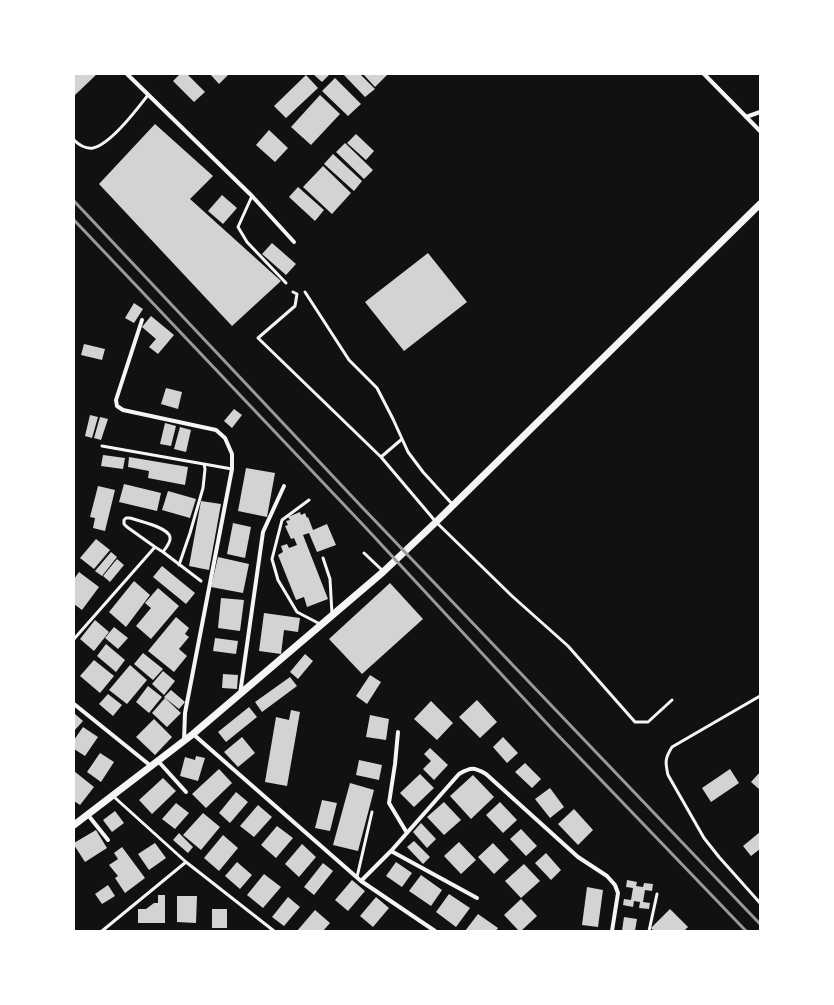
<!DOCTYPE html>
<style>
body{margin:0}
#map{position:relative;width:834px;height:1005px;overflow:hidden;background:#111;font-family:Figtree,sans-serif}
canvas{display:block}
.frame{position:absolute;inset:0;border:75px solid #fff;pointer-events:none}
</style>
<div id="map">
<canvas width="834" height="1005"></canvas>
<div class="frame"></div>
</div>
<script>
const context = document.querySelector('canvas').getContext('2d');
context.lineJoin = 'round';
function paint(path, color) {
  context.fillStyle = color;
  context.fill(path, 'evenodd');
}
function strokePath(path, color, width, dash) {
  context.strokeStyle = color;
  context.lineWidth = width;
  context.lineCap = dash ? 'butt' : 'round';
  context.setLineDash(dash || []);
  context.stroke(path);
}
const building = new Path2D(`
 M74,74H97L74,96Z
 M180,74H187L205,92L194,102L173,81Z
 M210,74H229L219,84Z
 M313,74H330L322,82Z
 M343,74H360L375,89L365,97Z
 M363,74H388L375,87Z
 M306,75L318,88L286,118L274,106Z
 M335,78L361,104L348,116L322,91Z
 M320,95L340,114L311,145L291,127Z
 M155,124L213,176L190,199L281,281L232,326L99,184Z
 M269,130L288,148L275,162L256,145Z
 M356,134L374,151L366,160L347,143Z
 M345,143L373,170L364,179L336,152Z
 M333,154L362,181L354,191L324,164Z
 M323,166L351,193L332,214L303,187Z
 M298,187L324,210L315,221L289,197Z
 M222,195L237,208L223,224L208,211Z
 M272,243L296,264L286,275L262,254Z
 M428,253L467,302L404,351L365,302Z
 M134,303L143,309L134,323L125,318Z
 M151,316L174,335L158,354L149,347L156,339L142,327Z
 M84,344L105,349L102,360L81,355Z
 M166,388L182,392L178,409L161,404Z
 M234,409L242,415L232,428L224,421Z
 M90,415L98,417L92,438L85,436Z
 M100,417L108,419L101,440L94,438Z
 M165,423L176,426L171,446L160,444Z
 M180,427L191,430L186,452L174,449Z
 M103,455L125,458L123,469L101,466Z
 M129,457L188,467L185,485L148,478L149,471L128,467Z
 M246,468L275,473L267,517L238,511Z
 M124,484L161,493L157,511L119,502Z
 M98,486L115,490L105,531L93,528L95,518L90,517Z
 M168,491L196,499L190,518L162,510Z
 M201,501L221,504L209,570L189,566Z
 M300,512L301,515L305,513L307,518L308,517L313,530L327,524L336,545L317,552L309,533L303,535L328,599L307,607L304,597L296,600L278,555L283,552L281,546L287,544L289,548L297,545L294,538L291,539L285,526L288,525L286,521L290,520L288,517Z
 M233,523L251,527L245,558L227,554Z
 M96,539L110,550L94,569L80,558Z
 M111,552L117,557L102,576L95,571Z
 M218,557L249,564L243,593L211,587Z
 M117,559L124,565L110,582L103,576Z
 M162,566L195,593L186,604L153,577Z
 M79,572L99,587L82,610L74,604V579Z
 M134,581L150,595L126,627L109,612Z
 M390,583L423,619L362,674L329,639Z
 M158,588L179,606L151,639L136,626L151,608L145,603Z
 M221,598L244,600L240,631L218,628Z
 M264,613L300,618L298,632L284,630L281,654L259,651Z
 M176,617L189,628L185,634L189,637L179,649L187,656L174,672L148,651Z
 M95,620L109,632L94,651L80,639Z
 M114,627L128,638L118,649L105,638Z
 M215,638L238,641L236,654L213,651Z
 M106,644L125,660L116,672L97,656Z
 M143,653L163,669L153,680L134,664Z
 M305,654L313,661L298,679L290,672Z
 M94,660L114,676L100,693L80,676Z
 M130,665L147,680L127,704L109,690Z
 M163,671L175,681L164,695L152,684Z
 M223,674L238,675L237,689L222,688Z
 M370,675L381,682L367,704L356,696Z
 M290,677L297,686L262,712L255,702Z
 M148,686L162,697L149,713L136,702Z
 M171,690L185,702L179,709L164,697Z
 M108,694L122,705L113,716L99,704Z
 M165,698L181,713L167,727L152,713Z
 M477,700L497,722L480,738L459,717Z
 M431,701L453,723L437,740L414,719Z
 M249,707L257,717L226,742L218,732Z
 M291,710L300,712L287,786L265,782L276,717L289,720Z
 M74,713L83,721L74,731Z
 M370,715L389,719L386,740L366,737Z
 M154,719L172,737L155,755L136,737Z
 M83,727L98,737L85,756L74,749V740Z
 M242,737L255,753L238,767L224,752Z
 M503,737L518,753L507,763L493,747Z
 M430,748L448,765L434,780L423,769L431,761L424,754Z
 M100,753L114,762L101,782L87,772Z
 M196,756L205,758L198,781L180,776L185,757L195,760Z
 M359,760L382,765L379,780L356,775Z
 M525,763L541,779L532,788L515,772Z
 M219,769L232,783L206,808L192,794Z
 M730,769L739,783L711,802L702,788Z
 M74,771L94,787L80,805L74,801Z
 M760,772V790L751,782Z
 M420,774L434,788L414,807L400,793Z
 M473,775L494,797L471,819L450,796Z
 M163,778L176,791L152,814L139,800Z
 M350,783L374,790L358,851L333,845Z
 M550,788L564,807L550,818L535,799Z
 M236,792L248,802L230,823L219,813Z
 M322,800L337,803L330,831L315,828Z
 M444,802L461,820L444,835L427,817Z
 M500,802L517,820L503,833L486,815Z
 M176,803L189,813L175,829L162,819Z
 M258,805L272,817L254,837L240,826Z
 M574,809L593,830L578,845L558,824Z
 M115,811L124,823L112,832L103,820Z
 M203,813L220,827L201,850L183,835Z
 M421,823L436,839L427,848L413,832Z
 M277,826L293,838L276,858L261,845Z
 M521,829L537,846L526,856L510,839Z
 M96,830L107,848L85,862L74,845V843Z
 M760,832V849L751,856L743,846Z
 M179,833L193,847L188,853L173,840Z
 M223,835L238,848L219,871L204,858Z
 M414,841L430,857L423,864L407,847Z
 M459,842L476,860L461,874L444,856Z
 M155,843L166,858L149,870L138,854Z
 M493,843L509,860L494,874L478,857Z
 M302,844L316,857L299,877L285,864Z
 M122,847L145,878L125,893L115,878L118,876L109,865L118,859L114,853Z
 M546,853L561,870L551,880L535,863Z
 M237,862L252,875L240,889L225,876Z
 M396,862L412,873L402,887L386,876Z
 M323,863L333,871L314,895L304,887Z
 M524,864L540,881L521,898L505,881Z
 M264,874L281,887L263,908L247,895Z
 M421,875L442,890L431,906L409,891Z
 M352,880L365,891L348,911L335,900Z
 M627,880L637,882L636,886L643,887L644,883L653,884L652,891L645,890L643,902L650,903L649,909L639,908L640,902L634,901L633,907L623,905L624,899L631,900L633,888L626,887Z
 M108,885L115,896L102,904L95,894Z
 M587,887L603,890L598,927L582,925Z
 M449,894L470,908L456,927L436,912Z
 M158,895H165V923H138V909H146L154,903H158Z
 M177,896H197L196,923L177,922Z
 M288,897L300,907L284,926L272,917Z
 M376,897L389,908L373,927L360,916Z
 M521,899L537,916L521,931H519L504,915Z
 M212,909H227V928H212Z
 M670,909L688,927L684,931H654L651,928Z
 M315,910L330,923L323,931H297Z
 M478,914L498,928L496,931H465Z
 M624,917L637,919L635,931H622Z`);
const service = new Path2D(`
 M74,140C79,145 86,149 93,148C111,144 137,109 148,95
 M252,196L238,227L247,242L286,283
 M293,292L297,294L295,306L258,338L381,457L436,522L512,596L568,646L635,722H648L672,700
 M305,292L349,360L377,388L393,419L408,452L423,472L453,505
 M102,446L232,469
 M381,457L402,439
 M309,500L282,520L272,559L278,580L297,612L320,624
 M163,552C166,548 171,542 170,537C168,527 139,521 130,518H126L124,520V524L127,527L155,547L163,552L201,581
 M364,553L383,571
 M323,558L330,579L332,614
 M179,565L190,533L203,488L205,469L204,464
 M74,639L155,547
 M760,696L672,747C665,758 665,762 668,775L704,838L719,857L760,903
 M113,796L186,862L274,931
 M357,877L372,812
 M102,931L186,862
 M649,931L657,894`);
const minor = new Path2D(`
 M127,74L252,196L294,242
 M704,74L760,131
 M746,117L760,112
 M142,320L116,400L117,406L123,410L216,430L225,438L232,454V469L185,713L184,741
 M240,694L263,532L284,486
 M74,704L151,766
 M398,732L395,764L389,803L407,833
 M193,734L361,881L435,931
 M158,761L186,792
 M88,815L108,840
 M391,851L477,898
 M361,881L391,851L459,774C471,767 474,767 486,774L578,857L607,876L615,885L618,893L612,931`);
const tertiary = new Path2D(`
 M74,825L193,734L383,572L436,522L760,204`);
const rail = new Path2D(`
 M74,201L360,505L760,924
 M74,220L366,528L553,730L746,931`);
paint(building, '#d3d3d3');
strokePath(service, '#f5f5f5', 3);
strokePath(minor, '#f5f5f5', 4);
strokePath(tertiary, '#f5f5f5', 7);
strokePath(rail, '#9a9a9a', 3);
</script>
